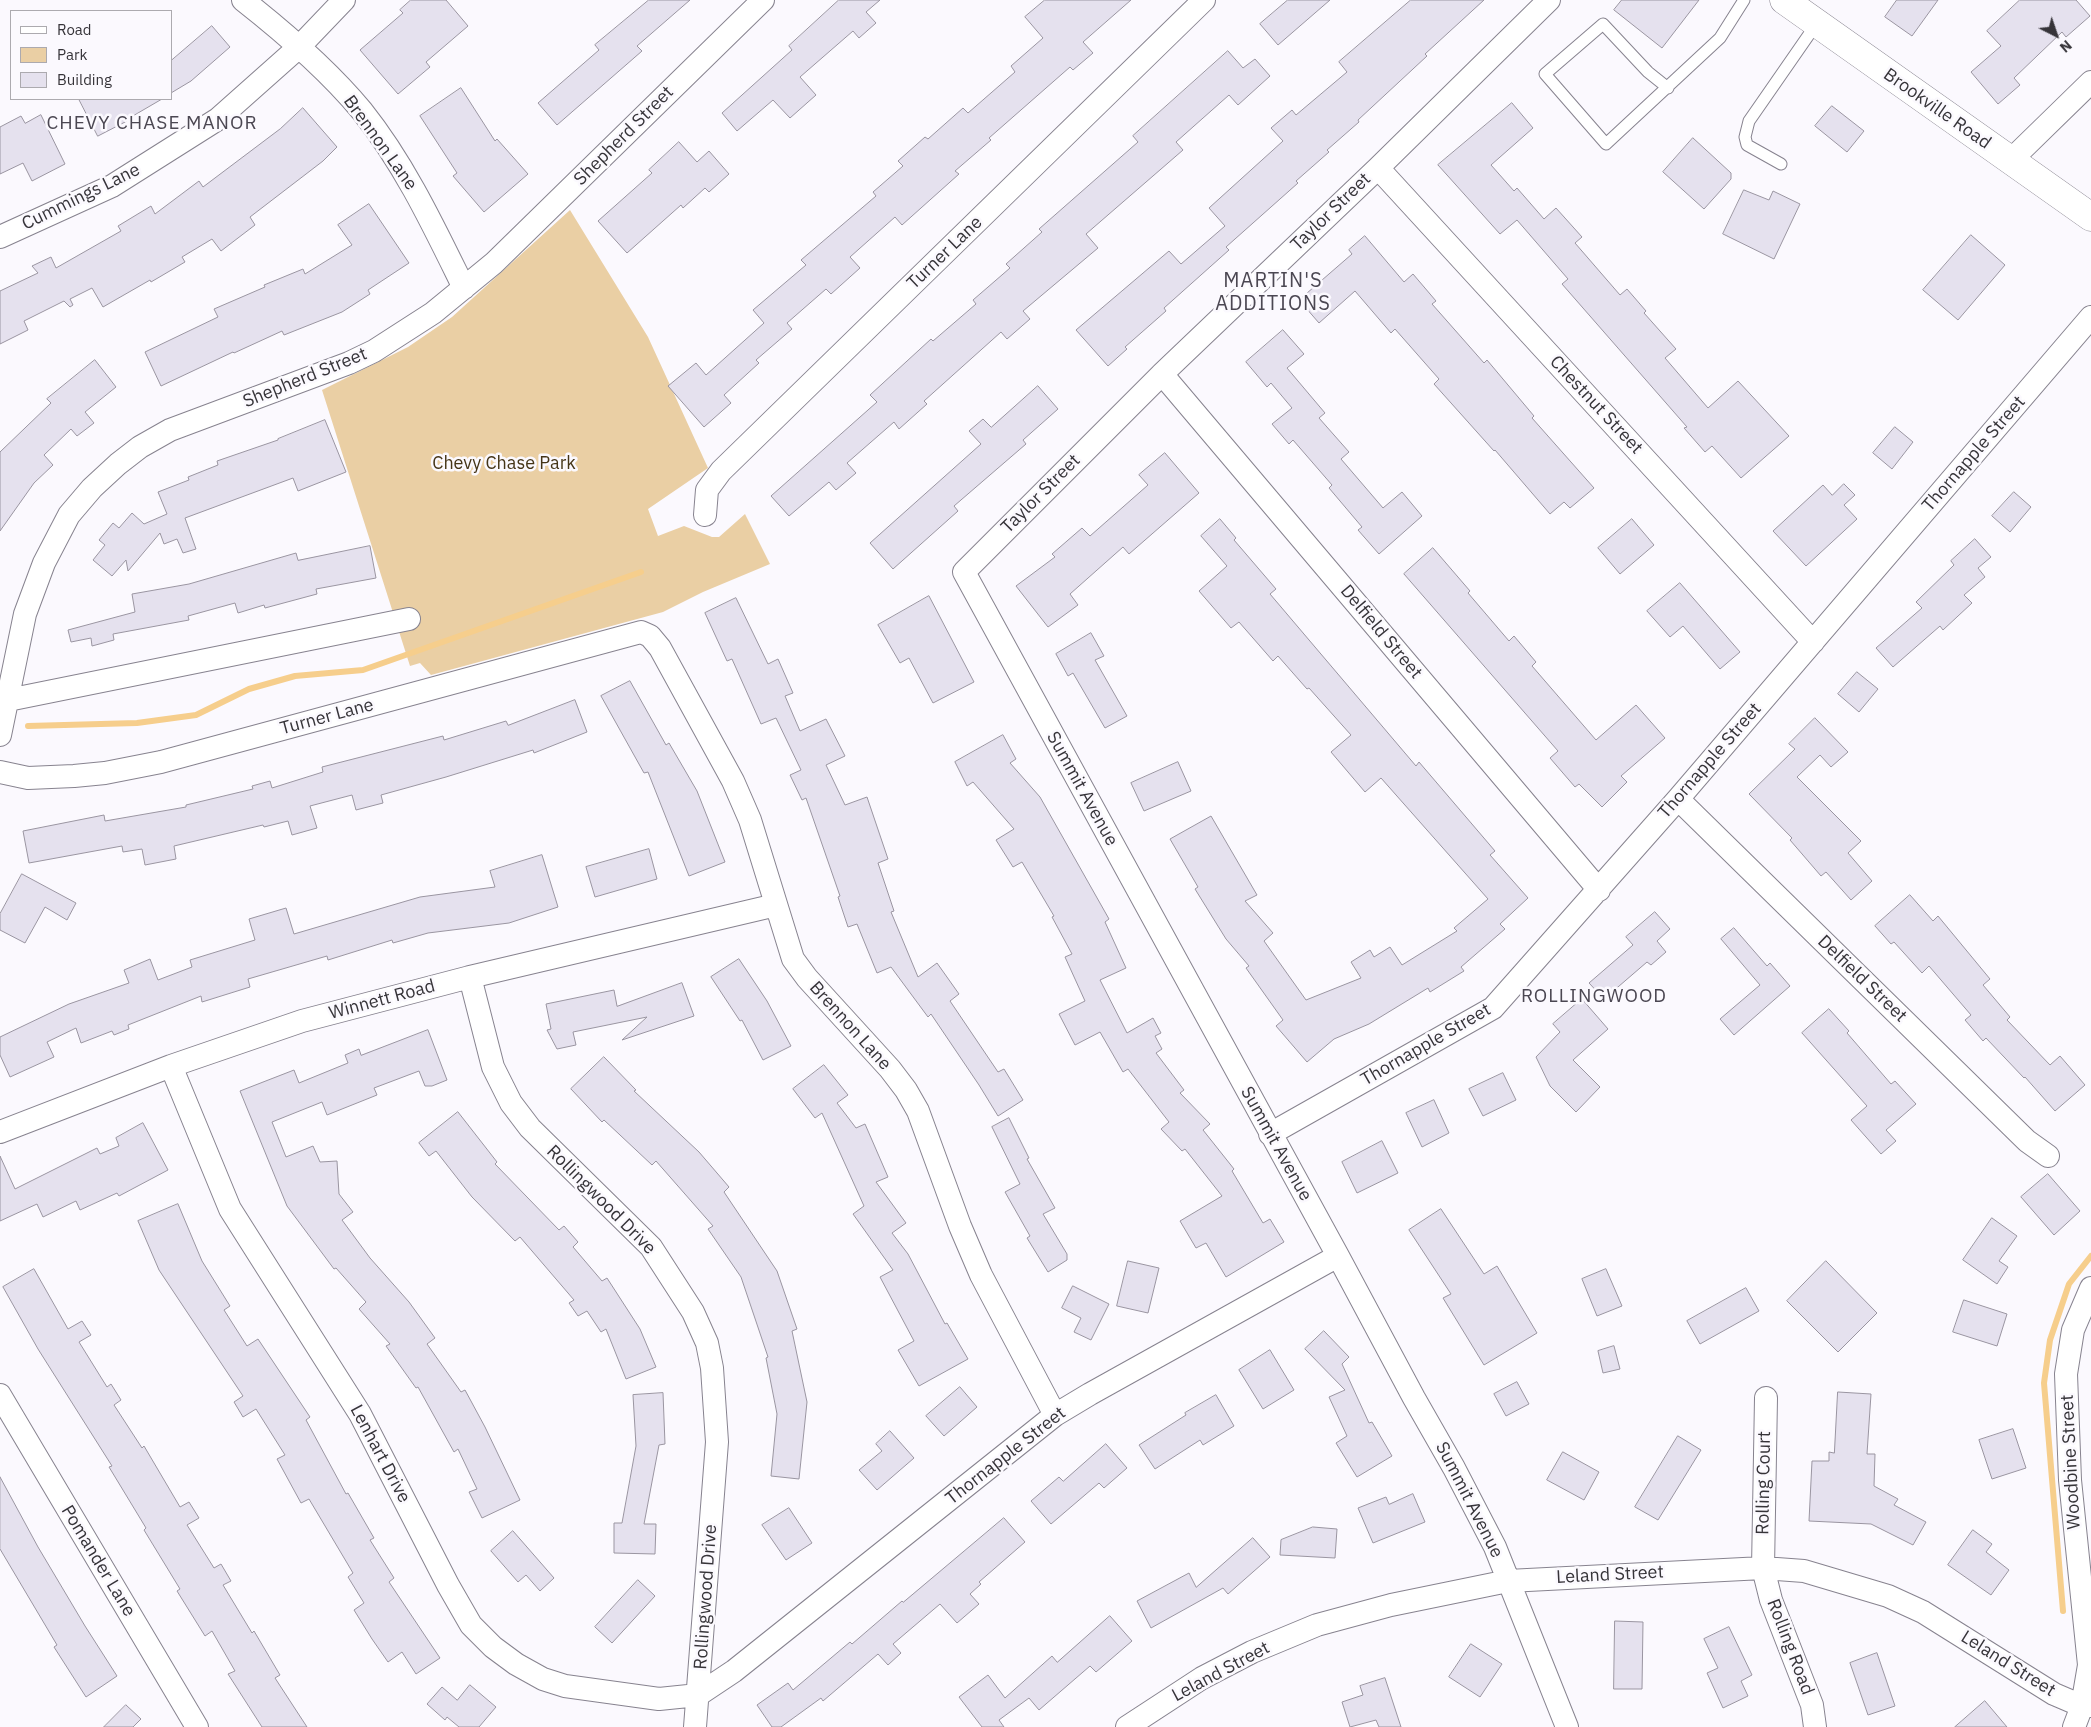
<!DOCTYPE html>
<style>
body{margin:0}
#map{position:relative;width:2091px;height:1727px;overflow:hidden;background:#fbf9fe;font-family:"IBM Plex Sans",sans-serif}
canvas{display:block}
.legend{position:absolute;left:10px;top:10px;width:162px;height:90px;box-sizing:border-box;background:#fbf9fe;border:1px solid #acaaaf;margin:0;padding:6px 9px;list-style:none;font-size:15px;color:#363439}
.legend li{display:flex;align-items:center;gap:10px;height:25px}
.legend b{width:25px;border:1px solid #acaaaf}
.north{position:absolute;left:2031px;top:10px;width:50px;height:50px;-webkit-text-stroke:4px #fbf9fe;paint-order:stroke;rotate:139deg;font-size:14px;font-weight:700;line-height:20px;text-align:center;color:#363439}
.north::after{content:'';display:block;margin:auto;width:18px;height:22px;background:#363439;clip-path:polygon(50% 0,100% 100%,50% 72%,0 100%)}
</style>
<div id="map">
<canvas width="2091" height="1727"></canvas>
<ul class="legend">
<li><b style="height:6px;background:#fff"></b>Road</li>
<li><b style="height:14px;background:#eacfa4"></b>Park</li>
<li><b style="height:14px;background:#e5e1ee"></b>Building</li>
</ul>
<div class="north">N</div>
</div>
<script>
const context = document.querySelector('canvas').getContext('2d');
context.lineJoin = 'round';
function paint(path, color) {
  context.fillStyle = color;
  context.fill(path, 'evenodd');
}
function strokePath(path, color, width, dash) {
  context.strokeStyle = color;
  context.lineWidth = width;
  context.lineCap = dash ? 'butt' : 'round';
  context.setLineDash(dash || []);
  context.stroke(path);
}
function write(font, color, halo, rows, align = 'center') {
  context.font = font + ' "IBM Plex Sans",sans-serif';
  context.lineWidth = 5;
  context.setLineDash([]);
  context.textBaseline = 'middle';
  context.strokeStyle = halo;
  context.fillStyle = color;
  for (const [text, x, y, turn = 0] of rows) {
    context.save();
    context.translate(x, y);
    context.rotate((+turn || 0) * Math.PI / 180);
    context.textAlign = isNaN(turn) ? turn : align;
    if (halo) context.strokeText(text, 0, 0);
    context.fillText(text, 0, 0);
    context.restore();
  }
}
const green = new Path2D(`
 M570,210L648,337L708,468L648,509L658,536L684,526L712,537H719L745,514L770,564L703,592L663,612L431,675L420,663L410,666L322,390L408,347L452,317Z`);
const stream = new Path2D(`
 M28,726L137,723L196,715L249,689L295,676L363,670L641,572
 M2063,1611L2044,1383L2050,1340L2069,1284L2091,1256`);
const building = new Path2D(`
 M411,0H446L468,26L426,62L430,67L398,94L360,50L403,13L400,10Z
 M649,0H690L637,46L642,51L557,125L538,103L599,50L595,45Z
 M839,0H880L866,12L876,23L859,38L853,31L800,77L816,95L790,118L773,100L737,131L722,113L792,50L789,46Z
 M1045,0H1131L1083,42L1093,53L1073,70L1070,67L989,138L991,140L955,171L959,174L902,225L895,217L850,257L860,268L831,294L826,289L787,323L792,329L756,360L759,363L724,395L731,403L704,427L668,386L696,363L706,375L764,323L753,310L806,265L801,260L876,196L873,192L903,166L898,161L925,137L928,139L963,108L968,113L1015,72L1011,66L1043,38L1025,17Z
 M1288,0H1330L1278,45L1260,24Z
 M1411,0H1484L1425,54L1427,56L1358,120L1359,122L1327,150L1329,152L1296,181L1298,183L1226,247L1229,250L1164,308L1166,311L1125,347L1127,349L1108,366L1076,330L1169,251L1181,264L1225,226L1209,208L1283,141L1271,128L1292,110L1296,115L1347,72L1339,62Z
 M1622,0H1699L1662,48L1614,10Z
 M1897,0H1938L1912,36L1885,17Z
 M2020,0H2076L2090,16L2066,37L2062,32L2014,78L2020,85L1998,104L1971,72L2001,46L1987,31Z
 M212,26L230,47L191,81L171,93V61Z
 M1228,51L1243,68L1255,59L1270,76L1238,105L1229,95L1176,142L1183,150L1086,234L1098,248L1023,311L1030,319L1007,339L1001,332L924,401L927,404L899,429L894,422L847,463L856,473L836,490L829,482L789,516L771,496L877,402L870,395L931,339L933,341L976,304L973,300L1010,268L1006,264L1042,232L1039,229L1138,142L1133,136Z
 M461,88L495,141L497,139L528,174L484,212L453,176L457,173L420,116Z
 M79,99H162L126,120L127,121L98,136Z
 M1512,103L1533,128L1491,165L1514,191L1517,188L1544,219L1556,208L1582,237L1575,243L1620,295L1627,289L1646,311L1644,313L1676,349L1665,358L1708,408L1738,381L1789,436L1741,478L1712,446L1705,452L1684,428L1687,427L1562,284L1568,279L1517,220L1500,234L1438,165Z
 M1832,106L1864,131L1847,152L1815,126Z
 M303,108L337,147L323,161L250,217L255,225L221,251L212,239L182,257L185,262L151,282L150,280L103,307L92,288L70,299L73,305L70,307L64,301L24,321L28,330L0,344V291L38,273L32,266L51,257L56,268L121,231L118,226L151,206L155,214L199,181L203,187L280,129Z
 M41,115L65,164L32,181L23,163L0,174V127L21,116L25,123Z
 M1693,138L1731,173V179L1704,209L1663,172Z
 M679,142L697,162L709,151L729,174L709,192L705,188L683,208L681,205L627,253L598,221L652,173L649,170Z
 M1744,190L1769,200L1773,191L1800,204L1774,259L1723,234Z
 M369,204L409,263L368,290L370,294L342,312L284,335L282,331L234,353L233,352L161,386L145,352L218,317L214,309L265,287L264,285L303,269L305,274L352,245L338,225Z
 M1971,235L2005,265L1958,320L1923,290Z
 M1365,236L1404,282L1413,274L1436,301L1432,304L1484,363L1487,360L1534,416L1532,418L1594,488L1570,508L1564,502L1550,514L1495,450L1494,451L1434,384L1439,379L1395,329L1391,333L1355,291L1319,323L1299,300L1352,254L1349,250Z
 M1283,330L1304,354L1287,368L1325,413L1319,418L1349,452L1341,459L1383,508L1402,492L1422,516L1379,554L1358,530L1362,527L1329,488L1332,485L1293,440L1289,444L1272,424L1292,408L1271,383L1267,387L1246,362Z
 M95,360L116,387L85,412L94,423L77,436L71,429L44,455L53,465L34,483L0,531V452L51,403L47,399Z
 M1038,386L1058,409L1023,440L1026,444L954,506L958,511L893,569L870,543L981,444L969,431L983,419L991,427Z
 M325,420L346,472L298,491L293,478L185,518L196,549L183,553L177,539L164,544L160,533L128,571L126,560L112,576L93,560L105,545L99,540L113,523L119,528L132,513L144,524L167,514L158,492L189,480L188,477L218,465L217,461L278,440V439Z
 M1895,427L1913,442L1892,469L1873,453Z
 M1165,453L1199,493L1129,554L1123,547L1070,594L1078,605L1048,627L1016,586L1055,557L1052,554L1082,528L1090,536L1148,485L1139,475Z
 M1844,484L1855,495L1844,505L1857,519L1806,566L1773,531L1823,485L1832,495Z
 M2014,492L2031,507L2010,532L1992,516Z
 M1220,519L1236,538L1234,540L1276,589L1270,594L1416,766L1419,762L1495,851L1490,855L1528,898L1500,924L1505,929L1461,967L1464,971L1430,992L1428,988L1369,1024L1334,1039L1307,1062L1276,1026L1283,1020L1246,968L1249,966L1226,939L1195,889L1198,887L1170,839L1211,816L1257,895L1245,901L1273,933L1264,941L1306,1000L1361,978L1351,962L1370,950L1374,957L1390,947L1402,965L1457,931L1454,928L1488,899L1381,778L1365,792L1331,752L1351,735L1309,688L1307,689L1278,656L1273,661L1239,622L1231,628L1199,591L1227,566L1201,536Z
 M1632,519L1654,545L1620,574L1598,548Z
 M1975,539L1991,557L1978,568L1985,577L1964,595L1972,603L1943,630L1940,626L1893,667L1876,648L1922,608L1916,602L1954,565L1951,561Z
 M370,546L376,578L316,589L317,594L265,608L264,605L238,613L235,603L188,616L189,620L113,634L114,640L92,646L91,638L71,642L68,630L135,612L132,594L189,584L296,553L298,560Z
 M1433,548L1470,591L1468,593L1509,641L1514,636L1536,662L1532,666L1596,740L1636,705L1665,738L1621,776L1627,782L1602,807L1579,784L1575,787L1550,758L1558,751L1404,574Z
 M1680,583L1740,652L1720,669L1683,626L1670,637L1647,611Z
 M929,596L974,682L933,703L909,658L900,663L878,625Z
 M736,598L768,664L778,659L793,693L785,696L800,731L826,719L845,756L826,765L845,805L867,797L888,859L878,863L894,911L891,912L918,977L937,963L959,994L950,1001L998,1072L1004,1069L1023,1100L998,1116L979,1085L931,1014L928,1017L891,967L877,973L857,924L848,927L838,897L840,896L806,798L802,800L790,775L801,770L776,718L761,724L732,659L727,661L705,613Z
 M1091,633L1104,656L1095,660L1127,716L1105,728L1073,673L1068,676L1056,654Z
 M1857,672L1878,689L1859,712L1838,694Z
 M630,681L666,745L669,743L697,791L725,862L689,876L648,772L644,773L601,696Z
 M575,700L587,732L534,753L533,750L446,777L381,795L383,803L356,810L352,795L310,806L317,828L292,835L288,821L264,827L263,825L174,846L176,859L145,865L142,849L123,852L122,846L29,863L23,831L104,815L105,821L186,807V805L253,789L252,786L270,781L272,788L323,772L322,767L443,736L444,740L506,721L508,725Z
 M1815,718L1848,752L1831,767L1820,755L1797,777L1861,841L1848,853L1872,881L1851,900L1826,872L1821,876L1790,840L1792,838L1749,794L1795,749L1789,744Z
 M1003,735L1016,759L1010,763L1040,797L1109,919L1105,922L1126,968L1100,980L1127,1033L1153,1018L1161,1033L1155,1036L1162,1049L1156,1053L1184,1090L1180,1093L1210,1124L1203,1130L1234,1169L1232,1171L1263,1223L1270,1219L1284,1242L1226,1277L1206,1243L1196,1248L1180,1221L1222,1196L1185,1149L1182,1151L1161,1129L1169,1122L1128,1069L1123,1072L1100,1032L1075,1045L1059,1014L1085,1001L1065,957L1072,954L1052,917L1054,916L1022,862L1013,867L996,840L1014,829L973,782L967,786L955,762Z
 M1178,762L1191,791L1144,811L1131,783Z
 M649,849L657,879L595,897L586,867Z
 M542,855L558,907L509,923L428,933L393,943L392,940L328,960L327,956L248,979L250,987L202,1002L201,996L128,1025L129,1029L114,1035L112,1031L81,1043L76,1028L47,1042L54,1057L10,1077L0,1055V1037L69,1004L129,983L124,970L150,959L158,980L192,967L190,960L255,940L249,919L286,908L294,934L420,897L495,887L490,871Z
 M22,874L76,903L67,920L45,907L25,943L0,930V914Z
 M1910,895L1933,921L1938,916L1990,979L1983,985L2010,1017L2007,1020L2050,1065L2060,1056L2085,1085L2055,1111L2025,1077L2024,1078L1986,1038L1983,1041L1965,1020L1971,1015L1929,966L1922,973L1894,942L1891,944L1875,926Z
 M1655,912L1670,929L1657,941L1666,952L1651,965L1647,962L1604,999L1589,983L1633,945L1626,937Z
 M1734,928L1767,966L1770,963L1790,986L1734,1035L1720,1019L1760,985L1721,939Z
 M739,959L767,1001L791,1046L763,1060L742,1020L740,1021L711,977Z
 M682,983L694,1016L622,1040L647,1017L573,1032L576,1045L557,1049L547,1030L551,1029L546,1004L614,990L617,1006Z
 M1582,999L1608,1029L1573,1060L1600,1087L1576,1112L1550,1086L1536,1057L1560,1032L1553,1024Z
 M1829,1009L1849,1031L1847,1033L1891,1084L1895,1081L1916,1104L1886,1130L1896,1141L1881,1154L1851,1120L1867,1106L1802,1033Z
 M428,1030L447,1080L432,1086H425L419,1071L374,1088L377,1095L327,1115L322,1102L272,1122L286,1157L313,1146L320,1162L337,1161L339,1194L353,1212L342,1220L370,1258L409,1302L435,1338L427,1344L461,1392L465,1390L485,1427L520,1500L482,1518L469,1492L477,1489L458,1449L454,1452L418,1387L416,1388L386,1346L390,1344L359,1309L366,1302L336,1268L334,1269L287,1206L240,1091L294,1070L299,1083L348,1063L345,1055L359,1049L361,1055Z
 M604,1057L636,1090L634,1091L699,1152L729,1187L724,1192L777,1271L797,1329L792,1331L807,1402L799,1479L771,1476L777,1414L766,1358L768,1357L741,1277L708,1229L713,1226L656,1161L652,1165L604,1120L602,1122L571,1089Z
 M824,1065L848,1095L837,1103L856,1128L865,1124L888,1177L876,1182L906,1223L892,1233L908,1254L945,1324L947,1323L968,1359L919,1386L898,1350L914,1341L880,1277L893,1270L853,1214L864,1206L822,1113L815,1118L793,1089Z
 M1503,1073L1516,1100L1483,1116L1469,1089Z
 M1434,1100L1449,1133L1422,1147L1406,1113Z
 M458,1112L497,1162L495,1164L559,1230L564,1226L578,1242L573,1247L602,1281L607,1278L640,1329L656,1367L626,1379L606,1329L601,1332L587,1311L578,1316L569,1303L574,1300L520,1237L515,1241L472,1197L436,1151L429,1156L419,1143Z
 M1009,1118L1029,1158L1027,1159L1055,1208L1043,1214L1067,1254V1260L1048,1272L1027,1238L1030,1236L1005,1192L1020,1184L992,1127Z
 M143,1123L168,1170L119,1196L117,1193L80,1210L76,1201L43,1217L37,1204L0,1221V1156L15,1189L97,1148L100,1154L119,1146L116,1138Z
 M1382,1141L1398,1173L1357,1193L1342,1162Z
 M2048,1174L2080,1211L2054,1235L2021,1197Z
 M178,1204L202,1261L230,1306L224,1310L247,1346L258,1339L310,1417L306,1420L346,1494L348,1493L374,1538L370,1540L394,1578L389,1582L440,1658L416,1674L402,1652L388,1662L372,1639L354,1610L364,1603L348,1577L353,1573L309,1499L301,1503L277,1459L285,1455L256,1409L243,1417L234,1402L243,1396L159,1270L138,1221Z
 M1441,1209L1484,1274L1497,1266L1537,1333L1484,1365L1443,1298L1451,1294L1409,1230Z
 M1992,1218L2017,1236L1999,1261L2008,1267L1997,1284L1963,1260Z
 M1128,1261L1159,1268L1148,1313L1117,1306Z
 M1826,1261L1877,1313L1838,1352L1787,1301Z
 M34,1269L68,1329L82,1321L91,1335L79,1342L107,1387L111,1384L121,1400L114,1405L142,1448L144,1446L180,1507L189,1502L199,1518L187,1525L214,1568L221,1564L231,1581L223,1585L252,1633L254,1631L280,1675L275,1678L307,1727H262L228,1674L235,1671L212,1631L205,1636L177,1591L180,1589L144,1530L146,1528L109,1467L112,1466L38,1349L3,1287Z
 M1606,1269L1622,1306L1597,1316L1582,1279Z
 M1073,1286L1109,1304L1091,1340L1074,1332L1081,1318L1062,1308Z
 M1746,1288L1759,1311L1700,1344L1687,1321Z
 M1964,1300L2007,1314L1997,1346L1953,1332Z
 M1324,1331L1349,1357L1342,1364L1369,1423L1372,1422L1392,1456L1357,1477L1336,1443L1347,1436L1329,1397L1345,1390L1305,1349Z
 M1614,1346L1620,1369L1603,1373L1598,1351Z
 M1270,1350L1294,1390L1263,1409L1239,1370Z
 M1517,1382L1529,1404L1506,1416L1494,1394Z
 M960,1387L977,1407L944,1436L926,1416Z
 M1838,1392L1871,1394L1867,1454H1875L1874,1486L1898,1499L1894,1505L1926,1522L1913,1545L1871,1524L1809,1521L1812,1461H1829V1452L1834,1453Z
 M663,1393L665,1444L659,1445L644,1524H656L655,1554L614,1553V1523H622L636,1446L633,1395Z
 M1216,1395L1234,1426L1203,1445L1200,1440L1155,1469L1139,1445L1186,1415L1185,1413Z
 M2013,1429L2026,1468L1992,1479L1979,1440Z
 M890,1431L914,1458L877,1490L859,1470L882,1451L876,1444Z
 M1678,1436L1701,1450L1658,1520L1635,1507Z
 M1106,1444L1127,1468L1104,1488L1099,1483L1051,1524L1031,1501L1059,1477L1063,1481Z
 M1563,1452L1599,1472L1584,1500L1547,1480Z
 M0,1477L38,1547L85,1626L117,1676L86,1697L54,1647L57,1645L0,1549Z
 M1413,1494L1425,1522L1373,1543L1358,1508L1386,1497L1389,1504Z
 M789,1508L812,1543L786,1560L762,1525Z
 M1004,1518L1025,1542L979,1582L981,1584L970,1594L979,1604L957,1623L940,1604L893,1644L901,1653L888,1665L878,1654L823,1701L821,1698L781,1727H772L757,1705L788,1683L793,1690L850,1642L852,1644L902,1601L903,1602Z
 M1313,1527L1337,1529L1335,1558L1280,1555L1281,1540Z
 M1973,1530L1992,1544L1986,1552L2009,1570L1991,1595L1948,1565Z
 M513,1531L554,1578L540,1591L526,1575L518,1582L491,1551Z
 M1253,1538L1270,1557L1228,1594L1223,1588L1151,1628L1137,1601L1189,1573L1196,1587Z
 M638,1580L655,1596L612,1643L595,1627Z
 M1110,1616L1132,1641L1096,1672L1090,1666L1039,1710L1029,1698L999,1720L1004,1727H982L959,1697L988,1675L1005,1698L1052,1656L1057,1662Z
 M1615,1621L1643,1622L1642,1689H1614Z
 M1729,1627L1752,1675L1741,1681L1748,1696L1723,1708L1707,1673L1718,1668L1704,1639Z
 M1471,1644L1502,1664L1480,1697L1449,1677Z
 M1877,1653L1895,1706L1868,1715L1850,1663Z
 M1385,1678L1401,1727H1379L1376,1720L1350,1727L1342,1702L1363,1695L1360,1686Z
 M470,1685L496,1707L479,1727H459L447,1717L445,1720L427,1704L442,1687L457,1700Z
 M1985,1701L2007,1727H1955Z
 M126,1705L141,1719L133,1727H104Z`);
const lane = new Path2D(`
 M1668,88L1648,72L1603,24L1545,74L1606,144L1720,38L1744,0
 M1781,164L1747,145L1745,137L1749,121L1817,23`);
const street = new Path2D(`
 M243,0C285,33 328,70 362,111C405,165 434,227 464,288
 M1549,0L1378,168L1162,374L964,572L1338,1256L1414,1398L1454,1468L1495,1547L1567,1727
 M2011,160L2091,82
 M1378,168L1813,642
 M0,237L112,186L218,119L299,47L344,0
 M1162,374L1599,890
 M705,515L707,490L721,471L1204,0
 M8,700L409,619
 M0,735L25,614L44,563L69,515L92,488L118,464L140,447L170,430L349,363L374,351L433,313L494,263L763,0
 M0,772L28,778L74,776L105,773L161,762L641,632L650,636L660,648L733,781L750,820L793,959L807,978L890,1069L906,1090L918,1111L960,1226L981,1275L1055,1415
 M1678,799L2027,1141L2048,1156
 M470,977L493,1067L511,1103L530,1128L651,1247L693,1312L707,1343L712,1368L717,1442L695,1727
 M171,1066L230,1209L360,1414L448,1585L471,1625L493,1647L516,1664L543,1679L565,1686L659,1699L698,1695L734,1671L1055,1415L1090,1394L1338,1256
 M0,1132L171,1066L302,1021L470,977L776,905
 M1270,1134L1493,1008L1678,799L2091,317
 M0,1395L197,1727
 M1766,1398L1763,1568L1771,1600L1812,1705L1815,1727
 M1127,1727L1202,1678L1252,1652L1317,1625L1391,1605L1508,1581L1763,1568L1804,1571L1888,1596L1923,1612L2054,1694L2082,1706H2091
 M2074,1727L2082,1706L2089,1665L2070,1480L2066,1374L2073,1330L2091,1288`);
const secondary = new Path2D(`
 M1784,0L2091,217`);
const streetNames = [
 ["Brookville Road",1937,109,35],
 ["Shepherd Street",624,136,-45],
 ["Brennon Lane",380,143,54],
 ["Cummings Lane",81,197,-26],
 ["Taylor Street",1331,212,-44],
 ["Turner Lane",945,253,-44],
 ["Shepherd Street",305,378,-22],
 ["Chestnut Street",1596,405,47],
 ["Thornapple Street",1974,454,-49],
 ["Taylor Street",1041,494,-45],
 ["Delfield Street",1381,632,50],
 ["Turner Lane",327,717,-15],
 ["Thornapple Street",1710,761,-49],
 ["Summit Avenue",1082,789,61],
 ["Delfield Street",1862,979,44],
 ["Winnett Road",382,1000,-15],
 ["Brennon Lane",850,1026,48],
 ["Thornapple Street",1426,1045,-30],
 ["Summit Avenue",1276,1144,61],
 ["Rollingwood Drive",601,1200,45],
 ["Lenhart Drive",380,1454,62],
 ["Thornapple Street",1006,1456,-38],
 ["Woodbine Street",2071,1462,-93],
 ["Rolling Court",1764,1483,-89],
 ["Summit Avenue",1469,1500,63],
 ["Pomander Lane",98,1561,59],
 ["Leland Street",1610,1575,-3],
 ["Rollingwood Drive",706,1597,-86],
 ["Rolling Road",1790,1647,69],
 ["Leland Street",2008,1664,32],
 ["Leland Street",1221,1672,-28]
];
const parkNames = [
 ["Chevy Chase Park",504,464]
];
const neighbourhoodNames = [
 ["CHEVY CHASE MANOR",152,124],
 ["ROLLINGWOOD",1594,997]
];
const quarterNames = [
 ["MARTIN'S",1273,281],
 ["ADDITIONS",1273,304]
];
paint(green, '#eacfa4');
strokePath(stream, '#f6ce8c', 6);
paint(building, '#e5e1ee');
strokePath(building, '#9a95a1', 1);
strokePath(lane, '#87838f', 13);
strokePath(street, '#87838f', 24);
strokePath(secondary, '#87838f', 29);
strokePath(lane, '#fff', 11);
strokePath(street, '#fff', 22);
strokePath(secondary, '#fff', 28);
write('18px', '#363439', '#fbf9fe', streetNames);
write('18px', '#453517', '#fbf9fe', parkNames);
context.letterSpacing = '1px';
write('19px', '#4b4752', '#fbf9fe', neighbourhoodNames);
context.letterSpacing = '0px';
context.letterSpacing = '1px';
write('20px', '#4b4752', '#fbf9fe', quarterNames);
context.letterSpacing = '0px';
</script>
